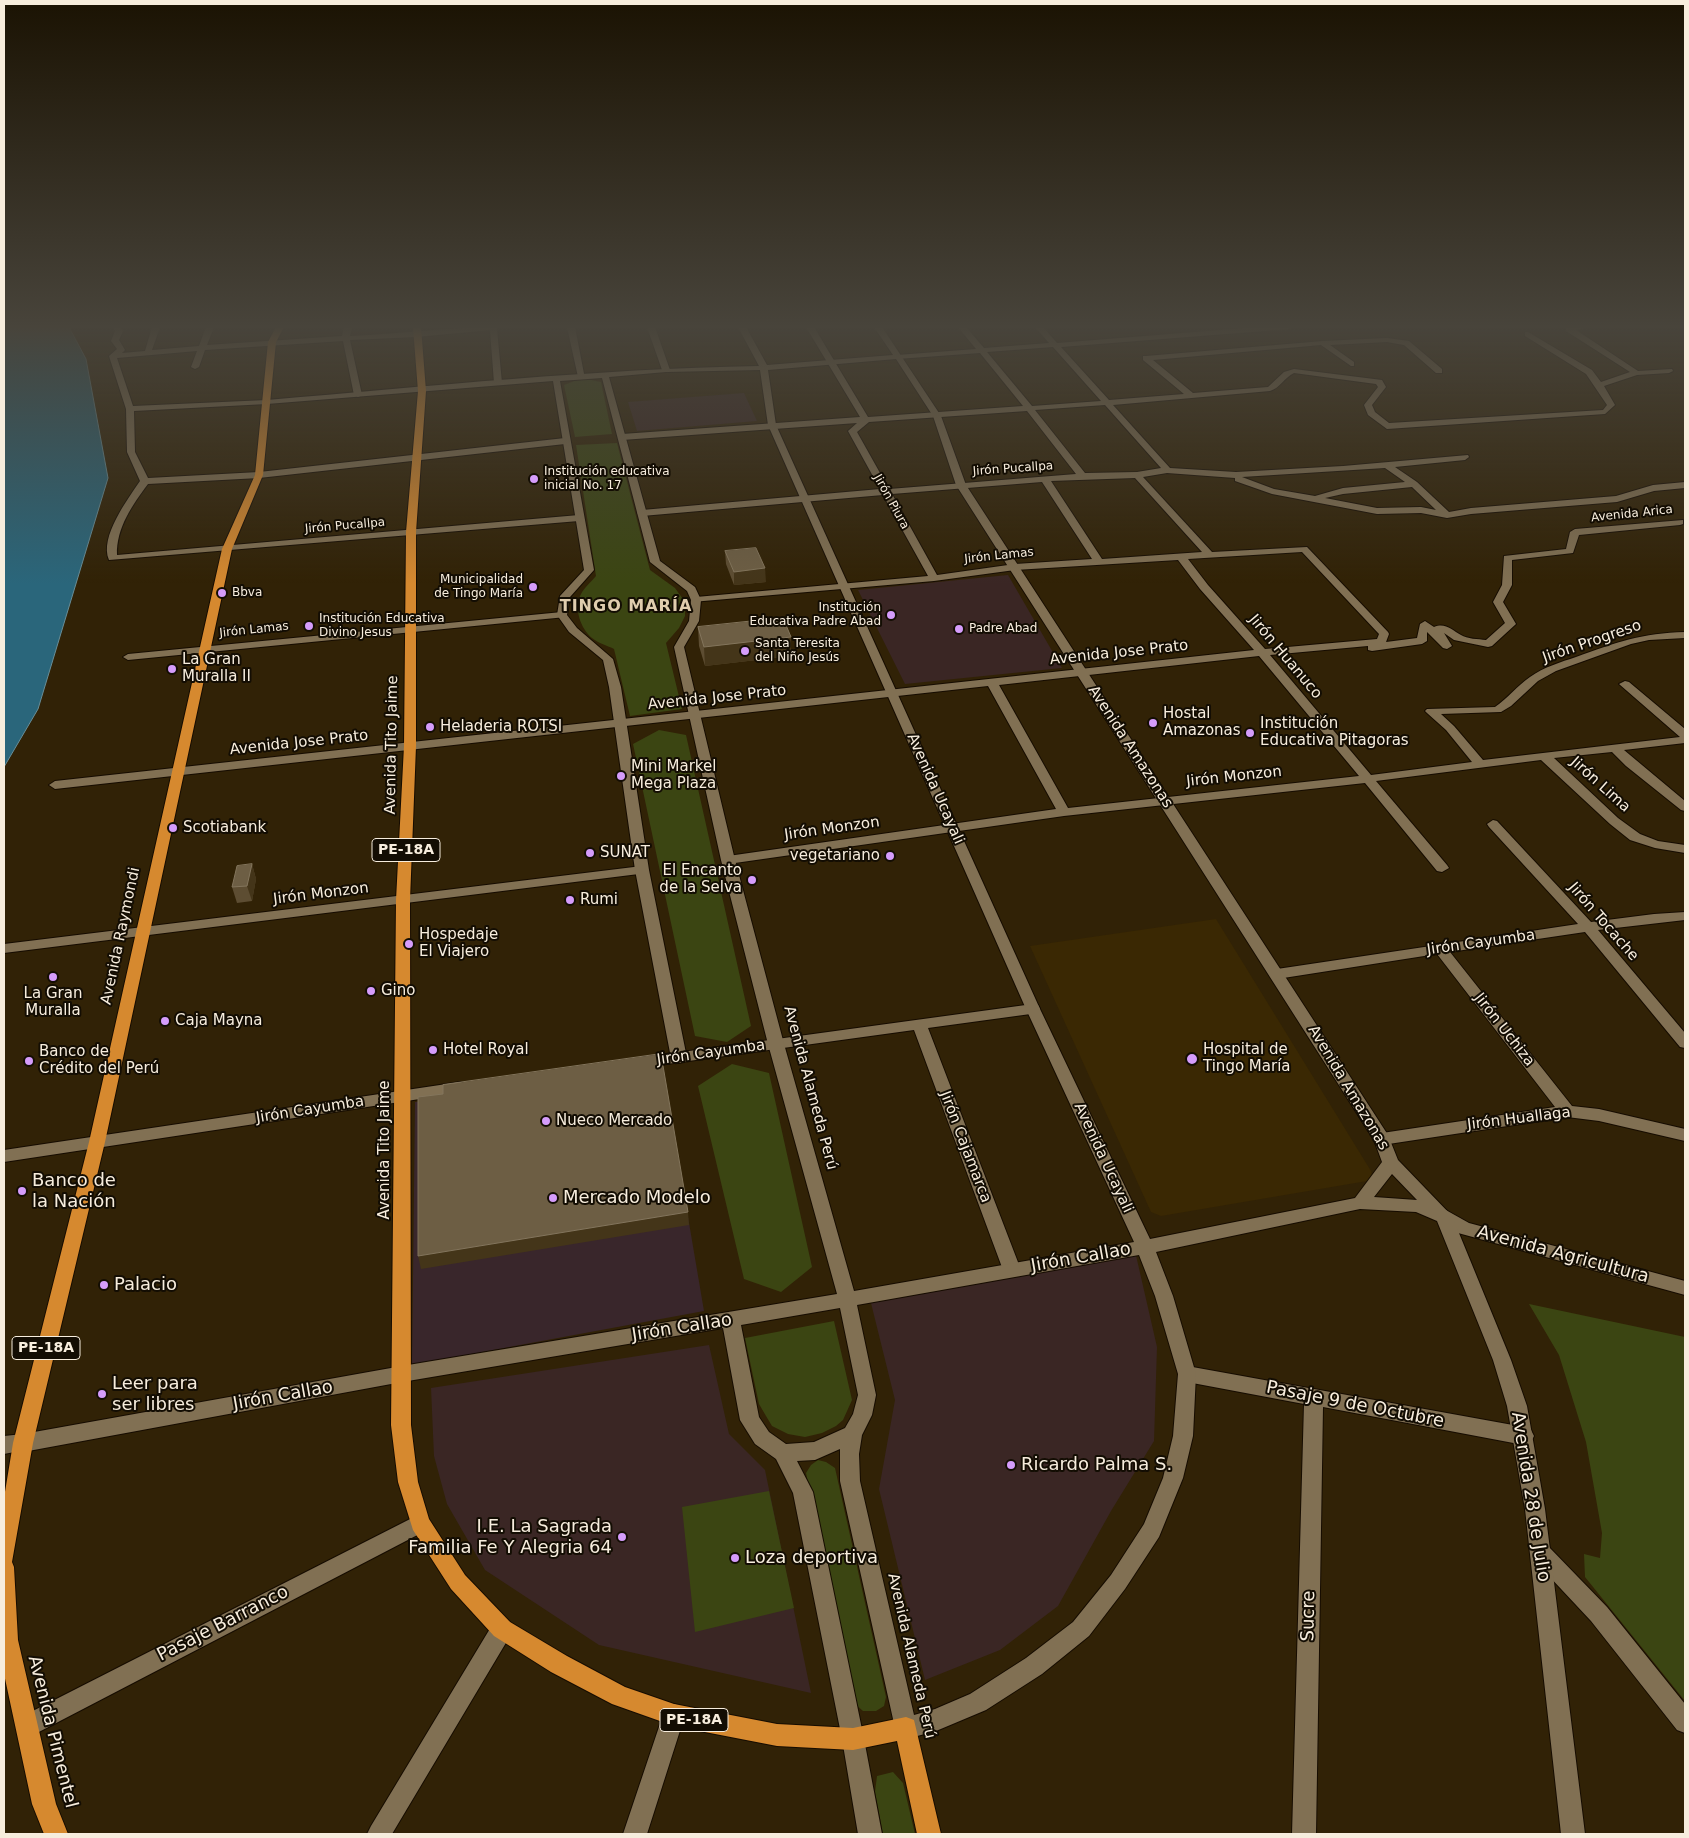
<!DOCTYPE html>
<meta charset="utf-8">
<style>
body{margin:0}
#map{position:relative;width:1689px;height:1838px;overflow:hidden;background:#312206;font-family:"DejaVu Sans",sans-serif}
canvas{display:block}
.frame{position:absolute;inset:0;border:5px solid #f7eddd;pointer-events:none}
</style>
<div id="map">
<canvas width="1689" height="1838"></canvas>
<div class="frame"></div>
</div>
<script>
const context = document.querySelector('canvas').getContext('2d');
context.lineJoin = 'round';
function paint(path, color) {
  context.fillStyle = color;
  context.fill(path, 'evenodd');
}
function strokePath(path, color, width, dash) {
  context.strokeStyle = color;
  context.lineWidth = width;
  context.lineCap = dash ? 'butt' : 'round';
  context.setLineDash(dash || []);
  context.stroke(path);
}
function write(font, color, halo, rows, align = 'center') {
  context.font = font + ' "DejaVu Sans",sans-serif';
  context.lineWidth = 4;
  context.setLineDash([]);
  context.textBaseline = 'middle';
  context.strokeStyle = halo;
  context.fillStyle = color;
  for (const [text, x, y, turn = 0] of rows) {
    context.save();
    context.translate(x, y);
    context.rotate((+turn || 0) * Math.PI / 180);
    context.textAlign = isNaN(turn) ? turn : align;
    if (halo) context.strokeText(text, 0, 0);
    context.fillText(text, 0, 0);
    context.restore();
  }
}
const commercial = new Path2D(`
 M662,1064L704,1311L412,1365L415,1102Z`);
const built = new Path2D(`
 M1216,919L1371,1171L1373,1180L1161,1216L1151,1212L1030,946Z`);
const education = new Path2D(`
 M744,393L757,421L637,431L628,402Z
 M1008,575L1062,668L905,684L858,590Z
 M1135,1251L1157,1347L1154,1441L1111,1511L1058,1606L1000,1650L925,1680L879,1489L895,1400L870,1299Z
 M709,1345L729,1434L765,1470L811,1693L599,1645L485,1570L447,1504L434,1456L431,1388Z`);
const green = new Path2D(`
 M582,378L601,382L612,434L575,437L564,385Z
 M617,443L650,570L675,588L685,602V616L679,628L666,643L682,709L630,716L614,649C608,646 598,643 592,638C581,629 573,608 581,594C584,588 591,582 596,576L576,445Z
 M659,730L686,735L751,1026L727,1042L695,1036L633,744Z
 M732,1064L769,1073L812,1267L781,1292L744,1279L698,1086Z
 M1529,1304L1685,1337V1701L1585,1577L1584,1554L1600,1558L1602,1533L1586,1442L1559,1355Z
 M834,1321L852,1400L843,1420L836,1426L822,1433L805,1437L788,1434L772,1426L766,1416L759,1404L745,1338Z
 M818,1460L826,1462L835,1468L886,1697L884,1706L876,1711H863L854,1703L806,1473L811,1465Z
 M769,1491L794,1608L695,1632L682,1507Z
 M893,1772L903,1783L915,1834H883L875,1792L877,1776Z`);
const water = new Path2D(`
 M4,327H69L86,359L108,478L38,709L4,767Z`);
const minor = new Path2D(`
 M112,327H120L123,331L119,340L125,350L122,353L145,351L152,327H160L152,350L199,346L206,327H214L207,345L342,336L344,327H352L350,336C400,334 450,327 500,327L497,329L502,383L498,385L494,383L490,330L416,337L350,340L362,395L358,397L354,395L343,341L205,350L199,367L195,369L191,367L197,351L117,358L133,406L267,400L271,402L267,404L134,411L135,452L148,478L259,472L565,438L569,441L565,444L259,478L148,484C133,504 116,528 117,555L579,515L584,518L579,521L109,560C99,537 128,499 140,481L127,452L126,409L109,356L117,349L111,341L115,331Z
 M567,327H575L585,379L578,377Z
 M647,327H655L670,370L669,372L662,370Z
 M806,327H814L868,417L1023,406L980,353L897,359L893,357L897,355L976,349L958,327H966L984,348L1049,343L1035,327H1043L1057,343L1258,327H1293L1289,329L1061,347L1109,400L1184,394L1143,360V356H1146L1323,341L1387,338L1409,341L1442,369V373H1436L1404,345L1387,342L1330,345L1354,362V366H1351L1321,345L1153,360L1193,393L1268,387L1284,372L1294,369L1382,380L1386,387L1372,405L1375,412L1389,423L1603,410L1607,405L1586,374L1525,336V332H1528L1592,370L1601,382L1630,372L1566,331V327H1588L1576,330L1638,371L1672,369L1673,371L1669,373L1637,375L1604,386L1615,405L1605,414L1387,429L1368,415L1364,405L1378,387L1376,384L1294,373C1284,378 1280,388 1270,391L1113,405L1170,468L1236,472L1343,466L1468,455L1469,457L1465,460L1395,467L1417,482L1449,512L1471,508L1616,496L1653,485L1685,482V488L1654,491L1617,502L1471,514L1447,518L1421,513L1377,514L1272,494L1235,481V478L1167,473L1143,477L1212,552L1307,547L1388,632L1389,634L1386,642L1417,638L1420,624L1425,621L1434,627C1445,622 1452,630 1461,635C1467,639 1478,639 1486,640L1505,623L1493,602L1502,585L1504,556L1566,549L1570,532L1575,529L1683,520V524L1680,525L1579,535L1573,553L1512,560V585L1503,602L1516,624L1492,646L1488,647L1454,640L1444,633L1452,646L1447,649L1443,648L1427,632V641L1422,644L1372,651L1368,650V646L1270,655L1371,775L1472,762L1446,730L1427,713L1425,711L1427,709L1495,707C1508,698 1517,686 1530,677C1544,667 1561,662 1576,657C1617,642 1642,633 1685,632V638L1649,640L1631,644L1556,671L1538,681L1511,706L1501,712L1441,714L1454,726L1483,760L1680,737L1619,684L1625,681L1629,682L1685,729V743L1624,750L1685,801V811L1681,810L1626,766L1612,752L1554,758L1618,818L1640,834L1658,841L1685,845V853L1655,848L1630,840L1610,824L1541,760L1376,781L1447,865L1449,868L1442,872L1437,871L1365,783L1064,816L728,864L721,860L728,856L1056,809L988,686L55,789L49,785L55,781L1254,650L1200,589L1178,560L1015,570L934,581L692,602L691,600L696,597L928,576L883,495L642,516L637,513L642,510L880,489L848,431L857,423L622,440L618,437L622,434L860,417ZM1053,347L1101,401L1032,406L987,352ZM1105,405L1161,468L1137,472L1085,473L1035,410ZM1027,411L1076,474L889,489L857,432L869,422ZM1385,468L1405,482L1343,488L1315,496L1274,489L1242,477ZM1135,478L1202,552L1102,559L1051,481ZM1042,482L1092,559L1015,564L937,575L892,494ZM1412,487L1436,510L1421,507L1377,508L1325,498L1343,494ZM1302,552L1379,634L1377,639L1265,649L1208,585L1188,559ZM1259,656L1359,776L1068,808L999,685Z
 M562,612L566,613L567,615L566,617L128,660L123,657L128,654Z
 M1493,820L1497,821L1591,922L1654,914L1685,912V920L1598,930L1685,1033V1048L1680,1047L1585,932L1450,952L1572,1106L1599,1109L1685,1129V1141L1599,1121L1567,1117L1382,1145L1376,1143L1374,1139L1376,1135L1382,1133L1555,1107L1437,954L1277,979L1272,977L1270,974L1272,971L1277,969L1578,924L1489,827L1487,824Z
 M642,866L649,870L647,873L4,953V944Z
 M1033,1004L1038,1005L1040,1009L1038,1013L928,1028L1021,1270L1018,1275L1012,1277L1006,1275L1003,1270L914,1030L645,1067L640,1066L637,1062L640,1058L645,1057Z
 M460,1082L466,1084L468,1088L466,1092L4,1162V1150Z
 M1444,1209L1469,1223L1685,1281V1295L1458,1233L1438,1221L1436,1216L1438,1211Z
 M1187,1366L1524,1427L1531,1430L1534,1436L1531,1442L1524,1445L1323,1407L1316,1834H1292L1304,1404L1187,1382L1180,1380L1178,1374L1180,1368Z
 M23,1434L30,1437L33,1443L30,1449L4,1454V1436Z
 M420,1514L427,1516L430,1523L427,1530L35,1734L27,1737L19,1734L16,1726L19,1718Z
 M1540,1542L1547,1545L1607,1607L1685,1704V1733L1677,1730L1591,1621L1533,1559L1530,1552L1533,1545Z
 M674,1704L682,1707L685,1715L647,1834H623L663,1715L666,1707Z`);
const tertiary = new Path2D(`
 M738,327H746L767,365L893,355L874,327H882L941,416L966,485L1388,1135L1398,1160L1452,1216L1511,1360L1527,1406L1545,1509L1585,1834H1561L1525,1509L1507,1406L1493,1360L1437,1221L1416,1212L1360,1209L1156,1252L1173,1296L1196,1374L1193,1436L1183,1478L1159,1537L1125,1589L1089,1636L1042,1674L986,1710L936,1731L906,1739L898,1736L895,1728L840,1481V1449L815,1460L797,1461L813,1492L864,1739L882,1834H858L842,1739L793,1493L776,1459L755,1444L740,1420L723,1328L402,1382L23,1452L16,1449L13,1443L16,1437L23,1434L402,1366L837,1294L768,1044L721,860L674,647L689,621L691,600L687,591L650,562L602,378L560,381L594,570L570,597L567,615L577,628L613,659L621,687L649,870L687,1058L684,1062L679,1063L674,1062L671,1058L635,870L609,687L603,660L569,632L557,615L560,596L584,570L553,381L267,404L263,402L267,400C431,386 594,369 759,366ZM896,359L933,416L956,485L1374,1140L1382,1162L1355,1198L1150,1239L1040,1009L776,425L768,370ZM760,370L768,425L1026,1009L1134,1242L854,1291L784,1044L735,860L684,647L699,621L701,600L695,587L660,561L609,377L666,372ZM1392,1174L1417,1200L1374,1197ZM1139,1255L1155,1296L1178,1374L1173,1436L1163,1478L1144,1524L1111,1575L1073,1622L1026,1658L970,1694L935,1709L914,1715L860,1481L859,1454L862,1435L872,1415L876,1395L857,1305ZM840,1308L858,1395L853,1414L845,1428L814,1442L786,1444L769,1432L759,1417L741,1325Z
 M502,1618L510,1622L513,1629L510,1636L392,1834H367L371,1826L494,1622Z`);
const trunk = new Path2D(`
 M276,327H284L276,342L263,475L232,549L105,1142L33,1443L12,1562L14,1567L18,1640L56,1804L68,1834H44L32,1804L4,1674V1498L13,1443L89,1142L222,549L255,475L268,342Z
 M413,327H421L426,391L416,532V746L410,900L411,1425L418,1482L429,1519L465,1575L510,1622L567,1656L625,1687L674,1704L777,1724L853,1728L906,1717L914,1720L941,1834H917L897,1741L853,1750L777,1746L674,1726L612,1704L551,1672L494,1636L451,1589L413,1530L398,1482L391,1425L396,900L404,746L406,532L418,391Z`);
const wall = new Path2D(`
 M725,551L766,582L734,585L726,564Z
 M698,627L791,656L705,666L699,646Z
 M252,864L256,879L252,901L237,903L232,887Z`);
const shadedWall = new Path2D(`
 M765,568L766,582L734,585V572Z
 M791,637V656L705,666L704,647Z
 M252,864L256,879L252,901L247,886Z
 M688,1212L689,1225L421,1269L418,1256Z`);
const building = new Path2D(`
 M756,548L765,568L734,572L725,551Z
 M783,618L791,637L704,647L698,627Z
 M252,864L247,886L232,887L237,866Z
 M661,1054L688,1212L418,1256V1097L443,1094V1085Z`);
const markers = [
 [534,479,5,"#d59cfb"],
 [533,587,5,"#d59cfb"],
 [222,593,5,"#d59cfb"],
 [891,615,5,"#d59cfb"],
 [309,626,5,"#d59cfb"],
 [959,629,5,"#d59cfb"],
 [745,651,5,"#d59cfb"],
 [172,669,5,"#d59cfb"],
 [1153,723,5,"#d59cfb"],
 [430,727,5,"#d59cfb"],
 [1250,733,5,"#d59cfb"],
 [621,776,5,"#d59cfb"],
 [173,828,5,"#d59cfb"],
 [590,853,5,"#d59cfb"],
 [890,856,5,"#d59cfb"],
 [752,880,5,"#d59cfb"],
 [570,900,5,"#d59cfb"],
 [409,944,5,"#d59cfb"],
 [53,977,5,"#d59cfb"],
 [371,991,5,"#d59cfb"],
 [165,1021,5,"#d59cfb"],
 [433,1050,5,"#d59cfb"],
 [1192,1059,6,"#d59cfb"],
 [29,1061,5,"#d59cfb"],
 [546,1121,5,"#d59cfb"],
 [22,1191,5,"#d59cfb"],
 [553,1198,5,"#d59cfb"],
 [104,1285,5,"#d59cfb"],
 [102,1394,5,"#d59cfb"],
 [1011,1465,5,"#d59cfb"],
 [622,1537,5,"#d59cfb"],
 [735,1558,5,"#d59cfb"]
];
const farStreetnames = [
 ["Jirón Pucallpa",1013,469,-4],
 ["Jirón Piura",891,502,61],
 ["Avenida Arica",1632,514,-6],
 ["Jirón Pucallpa",345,526,-5],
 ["Jirón Lamas",999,556,-6],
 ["Jirón Lamas",254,630,-6]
];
const farPoinames = [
 ["Institución educativa",544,472],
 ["inicial No. 17",544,486],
 ["Municipalidad",523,580,"right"],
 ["de Tingo María",523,594,"right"],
 ["Bbva",232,593],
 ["Institución",881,608,"right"],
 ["Educativa Padre Abad",881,622,"right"],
 ["Institución Educativa",319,619],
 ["Divino Jesus",319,633],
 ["Padre Abad",969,629],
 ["Santa Teresita",755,644],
 ["del Niño Jesús",755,658]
];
const shields = [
 [406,850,68],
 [46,1348,68],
 [694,1720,68]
];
const shieldNames = [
 ["PE-18A",406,850],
 ["PE-18A",46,1348],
 ["PE-18A",694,1720]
];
const streetNames = [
 ["Jirón Progreso",1592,642,-19],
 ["Avenida Jose Prato",1119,653,-6],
 ["Jirón Huanuco",1285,657,50],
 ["Avenida Jose Prato",717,698,-6],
 ["Avenida Jose Prato",299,743,-6],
 ["Avenida Tito Jaime",392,745,-89],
 ["Avenida Amazonas",1130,747,57],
 ["Jirón Monzon",1234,777,-6],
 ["Jirón Lima",1600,785,42],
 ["Avenida Ucayali",935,789,66],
 ["Jirón Monzon",832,829,-8],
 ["Jirón Monzon",321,894,-7],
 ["Jirón Tocache",1603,922,49],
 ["Avenida Raymondi",121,936,-78],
 ["Jirón Cayumba",1481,943,-8],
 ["Jirón Uchiza",1504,1030,52],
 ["Jirón Cayumba",711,1053,-8],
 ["Avenida Alameda Perú",810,1088,75],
 ["Avenida Amazonas",1348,1088,59],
 ["Jirón Cayumba",310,1110,-9],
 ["Jirón Huallaga",1519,1119,-7],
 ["Jirón Cajamarca",965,1147,69],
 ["Avenida Tito Jaime",385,1150,-90],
 ["Avenida Ucayali",1103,1158,65],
 ["Avenida Alameda Perú",911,1656,77]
];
const poiNames = [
 ["La Gran",182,660],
 ["Muralla II",182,677],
 ["Hostal",1163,714],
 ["Amazonas",1163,731],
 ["Institución",1260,724],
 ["Educativa Pitagoras",1260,741],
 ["Heladeria ROTSI",440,727],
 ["Mini Markel",631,767],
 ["Mega Plaza",631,784],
 ["Scotiabank",183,828],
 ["SUNAT",600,853],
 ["vegetariano",880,856,"right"],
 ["El Encanto",742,871,"right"],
 ["de la Selva",742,888,"right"],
 ["Rumi",580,900],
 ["Hospedaje",419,935],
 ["El Viajero",419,952],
 ["Gino",381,991],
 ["La Gran",53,994,"center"],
 ["Muralla",53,1011,"center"],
 ["Caja Mayna",175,1021],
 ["Hotel Royal",443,1050],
 ["Hospital de",1203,1050],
 ["Tingo María",1203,1067],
 ["Banco de",39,1052],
 ["Crédito del Perú",39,1069],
 ["Nueco Mercado",556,1121]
];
const farDistrictnames = [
 ["TINGO MARÍA",626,607]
];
const nearPoinames = [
 ["Banco de",32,1181],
 ["la Nación",32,1202],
 ["Mercado Modelo",563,1198],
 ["Palacio",114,1285],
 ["Leer para",112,1384],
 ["ser libres",112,1405],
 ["Ricardo Palma S.",1021,1465],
 ["I.E. La Sagrada",612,1527,"right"],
 ["Familia Fe Y Alegria 64",612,1548,"right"],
 ["Loza deportiva",745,1558]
];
const nearStreetnames = [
 ["Avenida Agricultura",1563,1255,15],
 ["Jirón Callao",1081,1258,-10],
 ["Jirón Callao",682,1328,-9],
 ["Jirón Callao",283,1396,-10],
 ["Pasaje 9 de Octubre",1355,1405,11],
 ["Avenida 28 de Julio",1530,1497,81],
 ["Sucre",1309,1616,-89],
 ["Pasaje Barranco",223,1624,-27],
 ["Avenida Pimentel",52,1732,76]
];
paint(commercial, '#39262b');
paint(built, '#3a2803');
paint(education, '#3a2624');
paint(green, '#3b4512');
paint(water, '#2a667b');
strokePath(water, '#688e98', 1);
strokePath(minor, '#160c00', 2);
strokePath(tertiary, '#160c00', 2);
strokePath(trunk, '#160c00', 2);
paint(minor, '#817053');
paint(tertiary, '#817053');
paint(trunk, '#d6892f');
paint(wall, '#5d4d32');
paint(shadedWall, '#443519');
paint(building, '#6d5e44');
strokePath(building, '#83755c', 1);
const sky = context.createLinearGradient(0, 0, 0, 584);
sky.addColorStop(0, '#1b1303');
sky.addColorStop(0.56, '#48443b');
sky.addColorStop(1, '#48443b00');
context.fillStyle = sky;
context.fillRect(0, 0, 1689, 584);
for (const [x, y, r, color] of markers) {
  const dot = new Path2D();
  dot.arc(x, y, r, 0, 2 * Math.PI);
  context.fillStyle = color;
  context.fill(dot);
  strokePath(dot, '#130d03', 2);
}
write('12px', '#f7eddd', '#130d03', farStreetnames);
write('12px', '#f7eddd', '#130d03', farPoinames, 'left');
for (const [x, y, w] of shields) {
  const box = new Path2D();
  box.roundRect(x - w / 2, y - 11.5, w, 23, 4);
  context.fillStyle = '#130d03';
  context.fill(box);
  strokePath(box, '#f7eddd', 1);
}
write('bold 14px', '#f7eddd', null, shieldNames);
write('15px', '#f7eddd', '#130d03', streetNames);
write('15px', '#f7eddd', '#130d03', poiNames, 'left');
context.letterSpacing = '1px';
write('bold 16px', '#e0cdae', '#130d03', farDistrictnames);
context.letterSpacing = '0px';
write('18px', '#f7eddd', '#130d03', nearPoinames, 'left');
write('18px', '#f7eddd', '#130d03', nearStreetnames);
</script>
